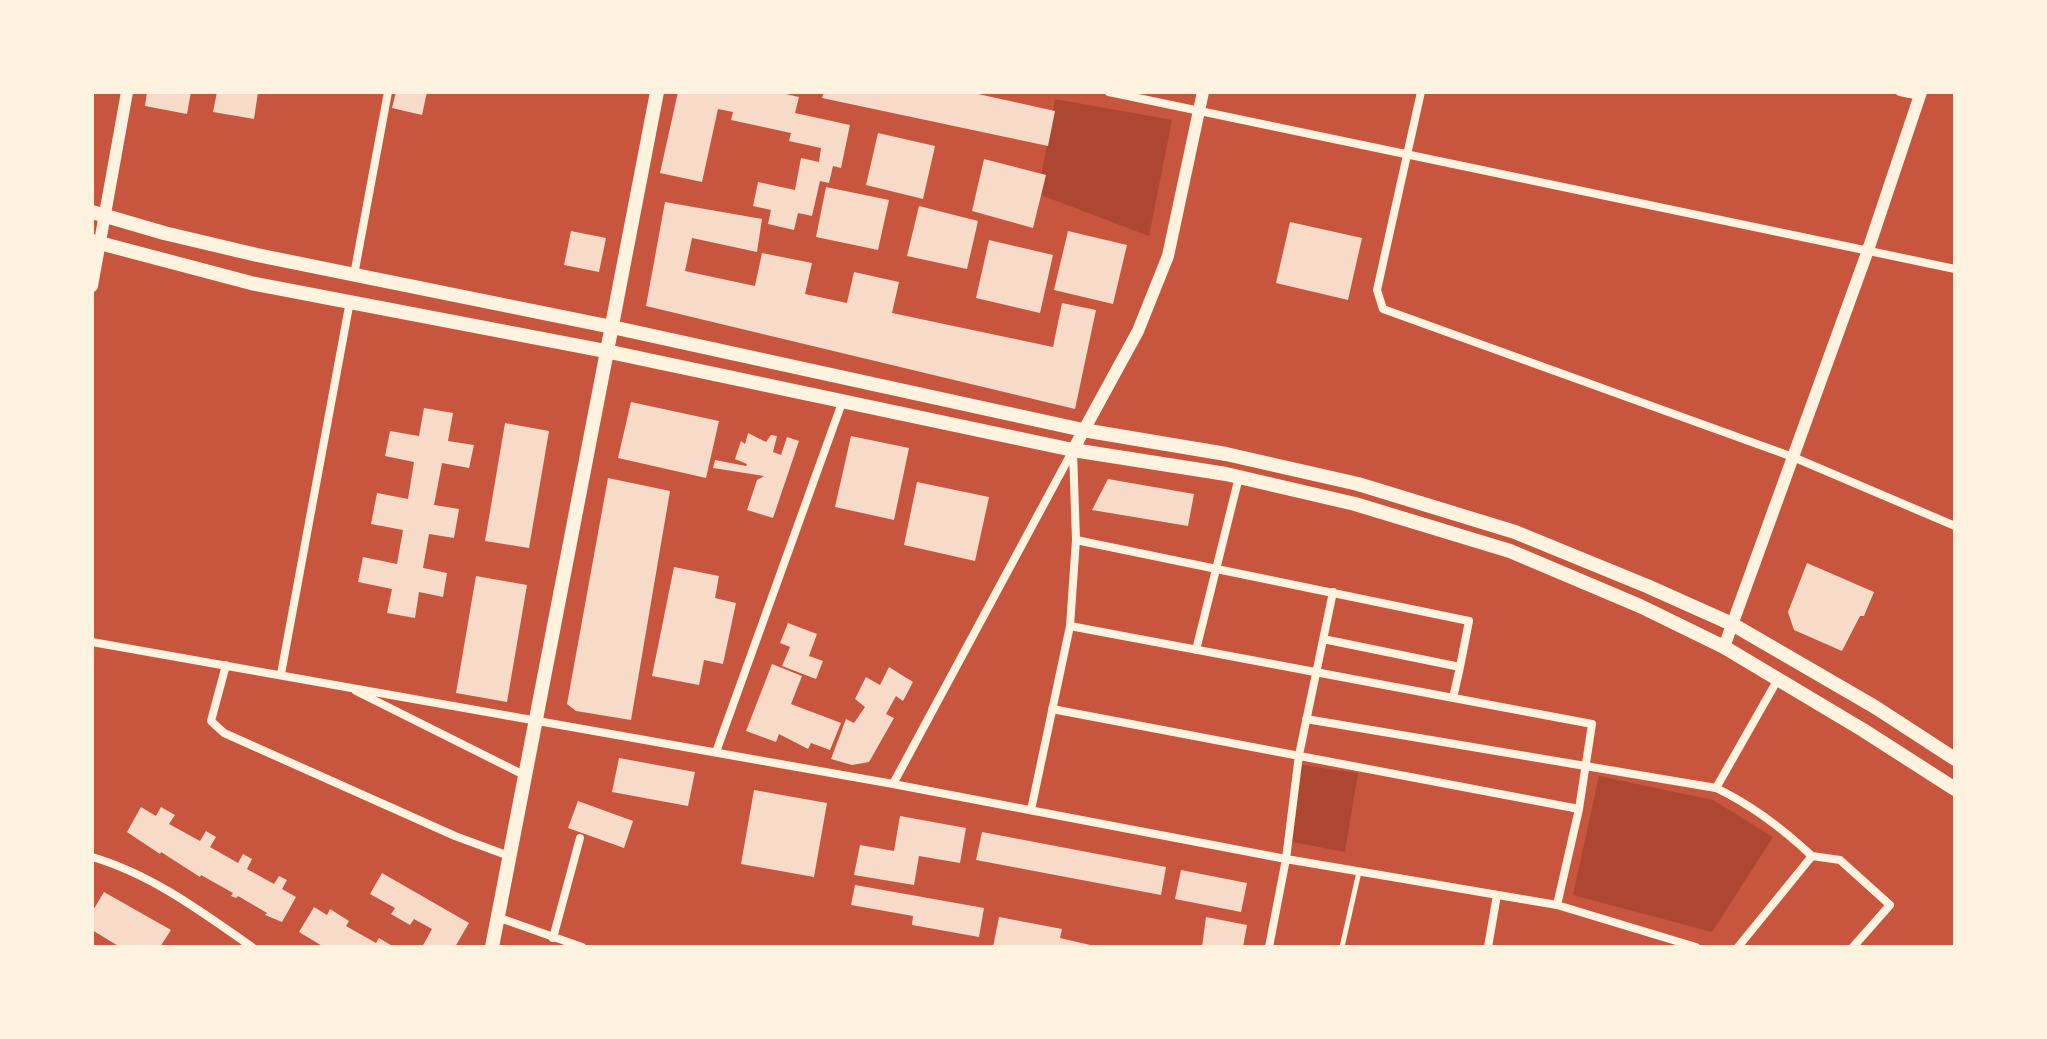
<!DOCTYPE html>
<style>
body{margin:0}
#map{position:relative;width:2047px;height:1039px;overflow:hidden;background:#c8553d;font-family:Rubik,sans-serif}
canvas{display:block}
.frame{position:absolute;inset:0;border:94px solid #fff3e0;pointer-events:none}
</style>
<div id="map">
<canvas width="2047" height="1039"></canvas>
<div class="frame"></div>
</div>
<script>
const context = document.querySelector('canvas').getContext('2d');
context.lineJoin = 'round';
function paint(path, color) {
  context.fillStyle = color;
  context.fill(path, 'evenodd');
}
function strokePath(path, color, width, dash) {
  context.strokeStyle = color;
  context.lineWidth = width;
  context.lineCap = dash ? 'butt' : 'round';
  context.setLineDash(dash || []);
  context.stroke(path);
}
const green = new Path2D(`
 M1055,99L1172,120L1149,236L1038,194Z
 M1302,765L1358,773L1345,852L1292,842Z
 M1599,776L1713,800L1773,837L1712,932L1573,895Z`);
const building = new Path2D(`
 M147,92H191L187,114L145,106Z
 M217,92H258L254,119L213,112Z
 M396,92H427L422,115L392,108Z
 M678,92H777L799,97L795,113L850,125L841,168L833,166L829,183L820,181L812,216L798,213L794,230L768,224L771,210L753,206L758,182L795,190L801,158L819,162L821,148L789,141L791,133L731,120L733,112L718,109L702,182L660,173Z
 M824,92H969L1055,111L1048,146L822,98Z
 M878,133L935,146L923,199L866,185Z
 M984,159L1046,175L1033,228L972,211Z
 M826,187L889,200L878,250L816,237Z
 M665,202L762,219L757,252L692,238L685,271L755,286L762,253L812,263L805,294L847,303L854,272L899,282L892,313L1053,347L1062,303L1096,310L1075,409L646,306Z
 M919,206L978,221L967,269L907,256Z
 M1290,222L1362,238L1348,300L1276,283Z
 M571,231L606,238L599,272L564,265Z
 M1068,231L1127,245L1113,304L1054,290Z
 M989,240L1053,255L1040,313L976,298Z
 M631,402L719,421L706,478L618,458Z
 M424,408L453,413L448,441L474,445L469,468L442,463L434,505L459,509L454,538L429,534L423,568L447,573L443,597L419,592L415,618L387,613L392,589L358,582L363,557L397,564L403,530L371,524L377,493L408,499L414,462L385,456L390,431L419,436Z
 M505,423L549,431L529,548L485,541Z
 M748,433L766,442L771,435L777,436L773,452L781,455L787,437L799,441L773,518L747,510L757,480L764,476L713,468L715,460L746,466L747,464L735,459L741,441L745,444Z
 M851,436L909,448L894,520L835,507Z
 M608,478L670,491L631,720L576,711L567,704Z
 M1108,479L1194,494L1188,526L1092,510Z
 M917,482L989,497L975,561L904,545Z
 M1807,563L1874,592L1864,616H1860L1842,651L1794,630L1788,612Z
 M674,567L719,576L715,598L736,603L723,664L704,660L699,685L652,676Z
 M476,576L527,585L507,702L456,693Z
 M788,623L817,634L809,656L823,661L816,679L782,666L790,647L780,643Z
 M772,664L802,676L791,704L841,723L830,750L811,743L808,749L779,734L776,742L746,731Z
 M889,667L913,682L903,701L896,696L886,714L894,718L869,762L852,765L831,759L846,719L854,723L865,707L855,699L866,677L880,685Z
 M619,758L695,772L688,806L612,792Z
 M754,790L827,803L814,877L741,864Z
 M578,801L633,821L624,848L568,828Z
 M141,807L156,816L161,807L175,815L169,824L200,841L206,831L216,837L210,847L238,863L243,854L252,859L247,869L274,884L279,876L287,880L282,889L296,897L282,922L265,915L267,913L238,896L236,898L231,896L233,893L201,875L200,877L161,852L160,854L127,832Z
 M900,816L966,828L960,863L919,856L914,885L854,875L860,845L894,851Z
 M982,832L1166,867L1161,895L976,860Z
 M1181,870L1247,883L1241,912L1175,899Z
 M382,873L469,923L455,947H422L432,929L414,919L410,925L391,914L395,908L370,894Z
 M855,885L984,908L979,937L912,925L913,916L851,905Z
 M104,892L171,930L160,947H120L92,930V912Z
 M314,907L327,915L330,909L349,921L346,926L376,943L379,938L394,947H324L299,932Z
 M999,917L1062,929L1060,938L1099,947H993Z
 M1206,917L1247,925L1243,947H1202Z`);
const service = new Path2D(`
 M1342,947L1359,872`);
const minor = new Path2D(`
 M1109,92L1955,269
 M1421,92L1377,290L1383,309L1793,457L1955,526
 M1900,92L1920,96
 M354,275L388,92
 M1076,540L1469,621L1460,667
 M1070,626L1592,724L1579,809L1557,905
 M1323,639L1460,667L1453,698
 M92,642L893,784L1286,859L1557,905L1696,947
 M1196,650L1239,477
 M226,665L211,721L224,733L455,836L509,856
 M281,674L350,301
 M356,691L526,776
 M1052,709L1579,809
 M1306,719L1716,788C1752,805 1783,829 1812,856L1738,947
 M716,752L843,400
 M893,784L1073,450
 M1716,788L1778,679
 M1031,810L1070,626L1076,540L1073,451
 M1812,856L1840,860L1890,905L1853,947
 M92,857C151,874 202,912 252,947
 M497,917L582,947
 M553,938L580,838
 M1269,947L1286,859L1299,755L1333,592
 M1488,947L1497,895`);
const tertiary = new Path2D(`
 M92,286L127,92
 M1073,450L1138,331L1168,256L1203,92
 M1724,647L1867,253L1921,92`);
const secondary = new Path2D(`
 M92,212L164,233L257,255L612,327L1083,430L1226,454L1358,484L1515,532L1647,586L1732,624L1875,707L1955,759
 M92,241L251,283L606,351L1073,450L1226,474L1355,504L1510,551L1640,606L1724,647L1863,730L1955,789
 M492,947L657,92`);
paint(green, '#ae4732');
paint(building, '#f7dbc8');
strokePath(service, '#fff3e0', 5);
strokePath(minor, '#fff3e0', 8);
strokePath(tertiary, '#fff3e0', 12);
strokePath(secondary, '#fff3e0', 14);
</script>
